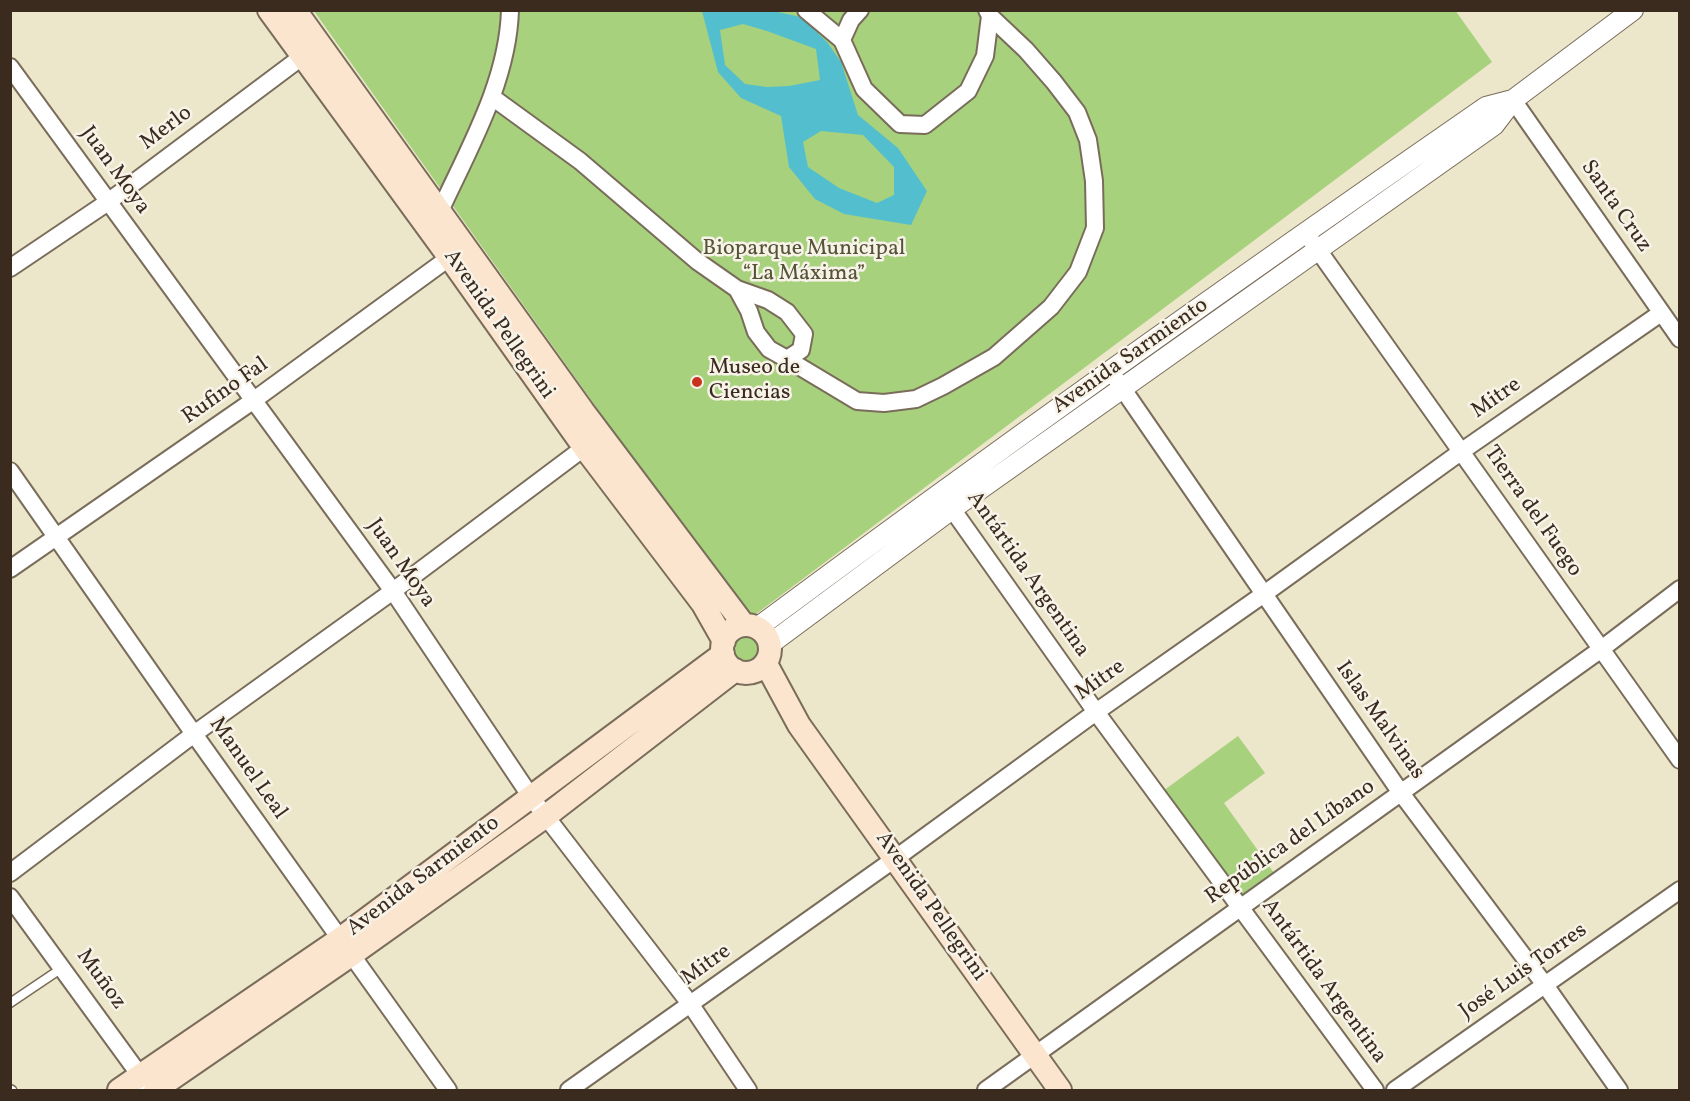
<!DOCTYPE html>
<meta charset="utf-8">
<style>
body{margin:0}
#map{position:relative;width:1690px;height:1101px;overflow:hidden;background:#ece6ca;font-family:Vollkorn,serif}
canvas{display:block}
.frame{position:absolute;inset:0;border:12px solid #3b2a1e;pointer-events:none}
</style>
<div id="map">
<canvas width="1690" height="1101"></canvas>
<div class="frame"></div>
</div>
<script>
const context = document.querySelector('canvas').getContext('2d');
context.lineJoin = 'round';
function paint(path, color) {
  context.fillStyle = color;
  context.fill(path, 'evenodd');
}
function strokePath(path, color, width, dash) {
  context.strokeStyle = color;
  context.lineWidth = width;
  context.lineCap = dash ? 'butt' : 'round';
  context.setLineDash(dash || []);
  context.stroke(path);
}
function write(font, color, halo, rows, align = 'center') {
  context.font = font + ' Vollkorn,serif';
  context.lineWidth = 5;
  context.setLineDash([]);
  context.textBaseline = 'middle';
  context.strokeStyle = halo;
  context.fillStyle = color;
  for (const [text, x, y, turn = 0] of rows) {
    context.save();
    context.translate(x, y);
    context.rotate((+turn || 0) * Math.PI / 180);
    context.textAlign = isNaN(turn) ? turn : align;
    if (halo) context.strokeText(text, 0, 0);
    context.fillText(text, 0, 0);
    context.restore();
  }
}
const green = new Path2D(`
 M1455,10L1492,62L748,620L314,11Z
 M732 649a14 14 0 1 1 28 0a14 14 0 1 1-28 0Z
 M1238,736L1265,773L1224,803L1274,873L1241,898L1163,791Z`);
const water = new Path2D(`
 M702,11H773L801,17L827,42L841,62L858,115L898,148L927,191L911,225L844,214L815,199L789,167L781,116L741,98L718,72ZM743,24L767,31L816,49L820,80L789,86L767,87L745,84L725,65L720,30ZM821,131L863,135L894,167V195L877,203L839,188L808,167L803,142Z`);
const service = new Path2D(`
 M10,1003L62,968
 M10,1089L12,1090`);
const minor = new Path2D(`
 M806,10L842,40
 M860,10L851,20L842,40L864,89L900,124L925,125L968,91L985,56L990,16
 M10,67L393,591L531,797L691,1005L748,1090
 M492,97L580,161L697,261L737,289L768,300L787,312L804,334L801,350L787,359L769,349L756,332L749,311L737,289
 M1513,100L1680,339
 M440,211C469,148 508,81 510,10
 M1311,240L1680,760
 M10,268L108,202L311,50
 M787,359L857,401L884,403L916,399L943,386L994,357L1051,307L1078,272L1095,228L1094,181L1088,140L1077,112L1054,82L1026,50L990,16L987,10
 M1116,379L1401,793L1545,985L1619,1090
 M10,471L194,734L448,1090
 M945,499L1096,712L1375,1090
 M10,569L254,400L457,252
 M10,873L194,734L393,591L593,441
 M10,897L147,1085
 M569,1090L896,858L1096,712L1264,594L1462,451L1661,313
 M986,1090L1600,650L1680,589
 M1395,1090L1680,890`);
const tertiary = new Path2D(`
 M757,628C997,450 1240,277 1486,107L1513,100
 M770,644L952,509L1494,125L1513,100L1633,10`);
const secondary = new Path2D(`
 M269,10L450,258L584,447L703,604L724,641
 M295,10L583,411L744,625
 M722 649a24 24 0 1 1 48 0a24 24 0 1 1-48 0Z
 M766,664L799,725L1060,1090
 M119,1090L340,939L723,654
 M155,1090L351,955L546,816L735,670`);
const markers = [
 [697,382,6,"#c8321e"]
];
const streetNames = [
 ["Merlo",167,129,-37],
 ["Juan Moya",114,171,54],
 ["Santa Cruz",1615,207,55],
 ["Avenida Pellegrini",498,325,55],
 ["Avenida Sarmiento",1131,357,-35],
 ["Rufino Fal",226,392,-35],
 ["Mitre",1497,399,-35],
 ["Tierra del Fuego",1532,512,55],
 ["Juan Moya",400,564,55],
 ["Antártida Argentina",1027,575,55],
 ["Mitre",1101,681,-35],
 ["Islas Malvinas",1379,721,55],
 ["Manuel Leal",247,769,55],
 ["República del Líbano",1291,843,-35],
 ["Avenida Sarmiento",424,877,-37],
 ["Avenida Pellegrini",930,907,55],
 ["Mitre",707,966,-36],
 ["José Luis Torres",1524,972,-35],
 ["Muñoz",100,980,54],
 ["Antártida Argentina",1323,982,54]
];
const parkNames = [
 ["Bioparque Municipal",804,250],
 ["“La Máxima”",804,275]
];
const poiNames = [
 ["Museo de",709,369],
 ["Ciencias",709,394]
];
paint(green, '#a7d17c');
paint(water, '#53bfce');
strokePath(service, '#796c5a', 11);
strokePath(minor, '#796c5a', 20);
strokePath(tertiary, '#796c5a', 22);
strokePath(secondary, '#796c5a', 26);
strokePath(service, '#fff', 8);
strokePath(minor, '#fff', 16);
strokePath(tertiary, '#fff', 20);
strokePath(secondary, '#fce5cf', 22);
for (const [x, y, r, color] of markers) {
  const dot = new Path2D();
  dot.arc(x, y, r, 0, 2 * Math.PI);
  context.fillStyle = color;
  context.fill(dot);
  strokePath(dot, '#f7f3e8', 2);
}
write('22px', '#3b2a1e', '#f7f3e8', streetNames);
write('22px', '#565436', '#f7f3e8', parkNames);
write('22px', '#3b2a1e', '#f7f3e8', poiNames, 'left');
</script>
